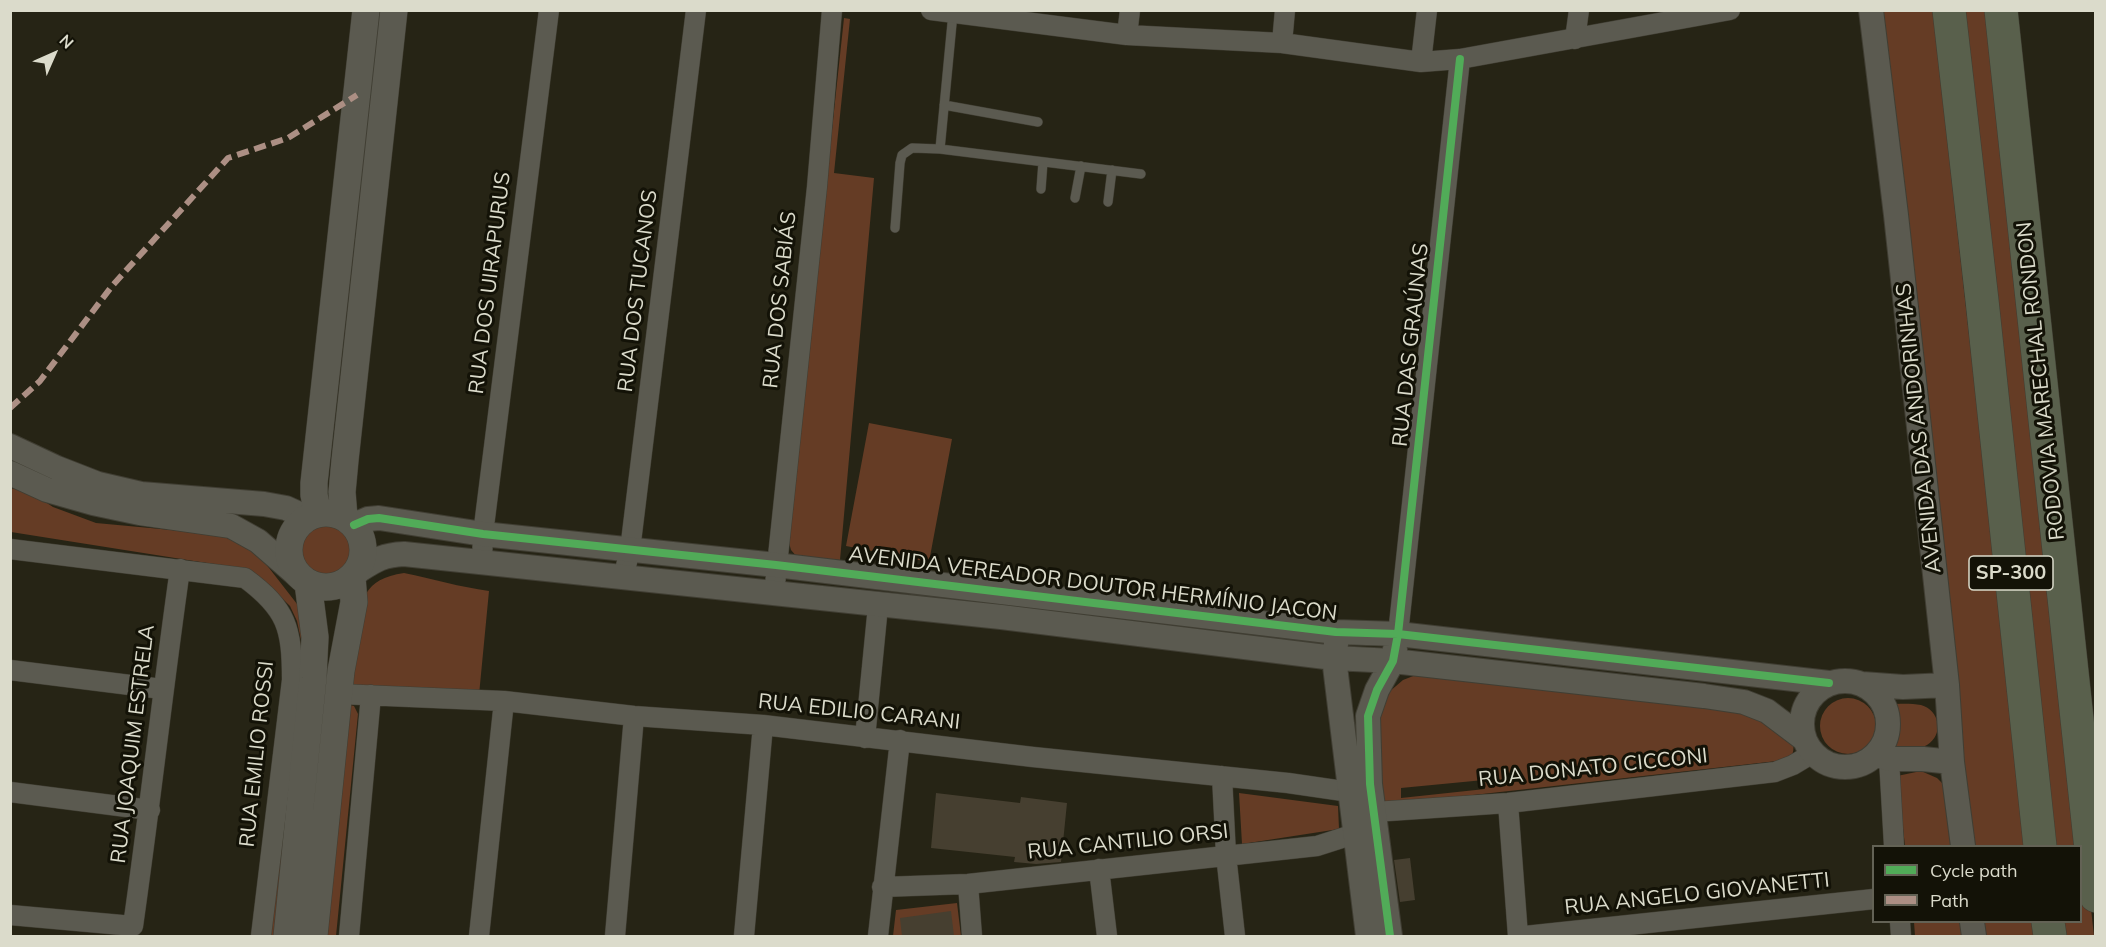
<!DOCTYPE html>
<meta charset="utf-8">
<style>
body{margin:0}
#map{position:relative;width:2106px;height:947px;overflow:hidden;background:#262415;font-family:Mulish,sans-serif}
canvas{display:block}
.frame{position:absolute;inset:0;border:12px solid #dbdbcb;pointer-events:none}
.legend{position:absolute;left:1872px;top:845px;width:210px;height:78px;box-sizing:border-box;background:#131207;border:2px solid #636255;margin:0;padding:8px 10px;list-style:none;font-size:18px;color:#dbdbcb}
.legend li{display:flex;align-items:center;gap:12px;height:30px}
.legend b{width:30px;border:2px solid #636255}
.north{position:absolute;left:24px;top:24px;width:60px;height:60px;-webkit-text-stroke:4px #131207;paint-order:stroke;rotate:45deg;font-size:16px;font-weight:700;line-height:24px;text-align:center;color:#dbdbcb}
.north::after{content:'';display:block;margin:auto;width:21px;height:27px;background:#dbdbcb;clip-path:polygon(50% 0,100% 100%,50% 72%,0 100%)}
</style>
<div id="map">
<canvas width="2106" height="947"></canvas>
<div class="frame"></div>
<ul class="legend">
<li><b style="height:8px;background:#51ab58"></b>Cycle path</li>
<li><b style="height:8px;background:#ac8f84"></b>Path</li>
</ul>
<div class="north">N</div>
</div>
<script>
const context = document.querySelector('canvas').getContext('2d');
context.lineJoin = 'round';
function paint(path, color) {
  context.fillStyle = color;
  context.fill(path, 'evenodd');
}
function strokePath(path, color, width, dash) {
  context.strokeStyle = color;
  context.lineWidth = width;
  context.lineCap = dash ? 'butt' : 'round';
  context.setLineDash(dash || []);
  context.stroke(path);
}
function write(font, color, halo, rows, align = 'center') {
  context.font = font + ' Mulish,sans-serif';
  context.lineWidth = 6;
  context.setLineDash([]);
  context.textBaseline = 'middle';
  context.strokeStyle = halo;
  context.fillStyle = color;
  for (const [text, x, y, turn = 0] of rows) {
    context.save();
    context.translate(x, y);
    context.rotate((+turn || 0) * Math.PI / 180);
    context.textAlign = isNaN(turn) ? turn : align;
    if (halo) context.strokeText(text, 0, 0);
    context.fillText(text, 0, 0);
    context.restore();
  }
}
const green = new Path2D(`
 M1882,11H1933L2026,846H1973Z
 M1962,11H1993L2094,936H2064L2062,922H2080V846H2054Z
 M844,18L850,19L834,173L874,178L840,560L797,557L791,550L788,539Z
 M869,423L952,439L929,562L846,546Z
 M16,488L27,490L53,507L96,523L226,535L259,555L304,613L280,936H268L301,640L297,621L290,606L260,577L238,568L11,532L10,489Z
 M296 549a29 29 0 1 1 58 0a29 29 0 1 1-58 0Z
 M404,573C433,579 460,587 489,591L479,695L345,690C348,672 351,654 355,635C361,600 363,579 404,573Z
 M1421,673L1745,710L1793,742C1794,751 1794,755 1786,760L1384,805L1375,727L1389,692L1403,680ZM1484,780L1485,789L1401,798V788Z
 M1820 726a28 28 0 1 1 56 0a28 28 0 1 1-56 0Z
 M1888,704C1898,704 1911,703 1921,705C1940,710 1944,735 1927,745C1920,750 1904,748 1895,749V726Z
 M350,705L354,706L358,714L336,936H318Z
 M1921,771L1937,778L1945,786L1954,846H1905L1897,776Z
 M1239,793L1338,806L1339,829L1242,844Z
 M957,903L961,936H893L896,910Z
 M1914,922H1962L1964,936H1915Z
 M1982,922H2034L2036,936H1984Z`);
const building = new Path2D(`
 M936,793L1020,803L1021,797L1067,803L1061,862L1036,864L1014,862L1015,857L931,848Z
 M1410,858L1415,900L1400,902L1394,860Z
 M951,911L954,936H902L900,918Z`);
const service = new Path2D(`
 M944,105L1038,122
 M940,149L953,13
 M1041,189L1043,162
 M1075,198L1081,166
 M1108,202L1112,170
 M895,228L900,163L902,155L912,148L940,149L1141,174`);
const minor = new Path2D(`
 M931,10L1127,35L1282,43L1421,62L1460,59L1730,10
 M1127,35L1130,10
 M1575,39L1579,10
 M1282,43L1285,10
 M1421,62L1427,10
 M10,549L245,578C287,609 292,628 292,680L261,936
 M482,561L483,534L549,10
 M623,578L630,550L696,10
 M774,594L817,187L832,10
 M1398,634L1460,59
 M10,670L162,689
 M339,694L504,701L634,716L763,725L1033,757L1288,783L1350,792L1362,797
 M865,738L878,606
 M1889,759L1894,846
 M1222,776L1226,855L1235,936
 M10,792L150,810
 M1508,803L1518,936
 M1374,812L1508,803L1775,772L1793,765L1813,753
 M1099,869L1107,936
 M968,884L972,936
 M882,887L968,884L1317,846L1367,830
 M10,915L133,926C150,807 163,688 180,569
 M1900,922L1901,936
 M349,936L371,695
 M479,936L504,701
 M615,936L634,716
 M744,936L763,725
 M878,936L900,740
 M1525,936L1874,899`);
const tertiary = new Path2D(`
 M1871,10L1896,215L1947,685L1952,762L1963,846
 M10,446L57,468L98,484L141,494L264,504L286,508L306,517
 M10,473L47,490L93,503L140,513L231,526L258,541L297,575
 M354,525L368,519L379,518L483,534L776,565L1336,632L1398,634L1829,683
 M355,573C374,561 381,555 404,554L1001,617L1334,658L1393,661L1704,696L1744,702L1767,711L1804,739
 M1336,644L1334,658L1368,936
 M1802 724a43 43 0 1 1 86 0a43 43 0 1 1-86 0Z
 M1862,684L1903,687L1947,685
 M1876,754L1889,759H1923L1952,762
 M1972,922L1974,936
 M1390,936L1370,784L1368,716L1377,690L1393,661L1395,649`);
const secondary = new Path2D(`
 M289 550a37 37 0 1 1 74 0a37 37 0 1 1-74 0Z
 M318,513L314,495V483L366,10
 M344,517L342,492L345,460L394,10
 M287,936L313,678L315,637L308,583
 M314,936L341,671L354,602L352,577`);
const motorway = new Path2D(`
 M1949,10L1982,300L2040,846
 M2001,10L2096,896
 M2048,922L2050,936`);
const quiet = new Path2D(`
 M10,408L40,381L112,286L228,158L288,138L357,95`);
const cycleway = new Path2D(`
 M354,525L368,519L379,518L483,534L776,565L1336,632L1398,634L1829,683
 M1390,936L1370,784L1368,716L1377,690L1393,661L1398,634L1460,59`);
const shields = [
 [2011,573,84]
];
const shieldNames = [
 ["SP-300",2011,573]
];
const streetNames = [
 ["RUA DOS UIRAPURUS",490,283,-83],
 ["RUA DOS TUCANOS",638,291,-83],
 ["RUA DOS SABIÁS",780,300,-84],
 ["RUA DAS GRAÚNAS",1411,345,-84],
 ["RODOVIA MARECHAL RONDON",2041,381,-96],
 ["AVENIDA DAS ANDORINHAS",1919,428,-96],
 ["AVENIDA VEREADOR DOUTOR HERMÍNIO JACON",1093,584,7],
 ["RUA EDILIO CARANI",859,712,6],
 ["RUA JOAQUIM ESTRELA",133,744,-83],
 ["RUA EMILIO ROSSI",257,754,-84],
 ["RUA DONATO CICCONI",1593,768,-6],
 ["RUA CANTILIO ORSI",1128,842,-6],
 ["RUA ANGELO GIOVANETTI",1697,894,-6]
];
paint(green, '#653c25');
paint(building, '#463f30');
strokePath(service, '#403e33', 10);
strokePath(minor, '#403e33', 21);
strokePath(tertiary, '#403e33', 26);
strokePath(secondary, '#403e33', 28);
strokePath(motorway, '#403e33', 34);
strokePath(service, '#5b5a50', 9);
strokePath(minor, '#5b5a50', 20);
strokePath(tertiary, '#5b5a50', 24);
strokePath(secondary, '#5b5a50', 27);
strokePath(motorway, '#59604c', 33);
strokePath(quiet, '#ac8f84', 6, [12, 6]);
strokePath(cycleway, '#51ab58', 8);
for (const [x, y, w] of shields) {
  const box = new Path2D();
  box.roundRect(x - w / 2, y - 17, w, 34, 4.5);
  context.fillStyle = '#131207';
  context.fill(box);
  strokePath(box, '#dbdbcb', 1.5);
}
write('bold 20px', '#dbdbcb', null, shieldNames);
write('21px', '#dbdbcb', '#131207', streetNames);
</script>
